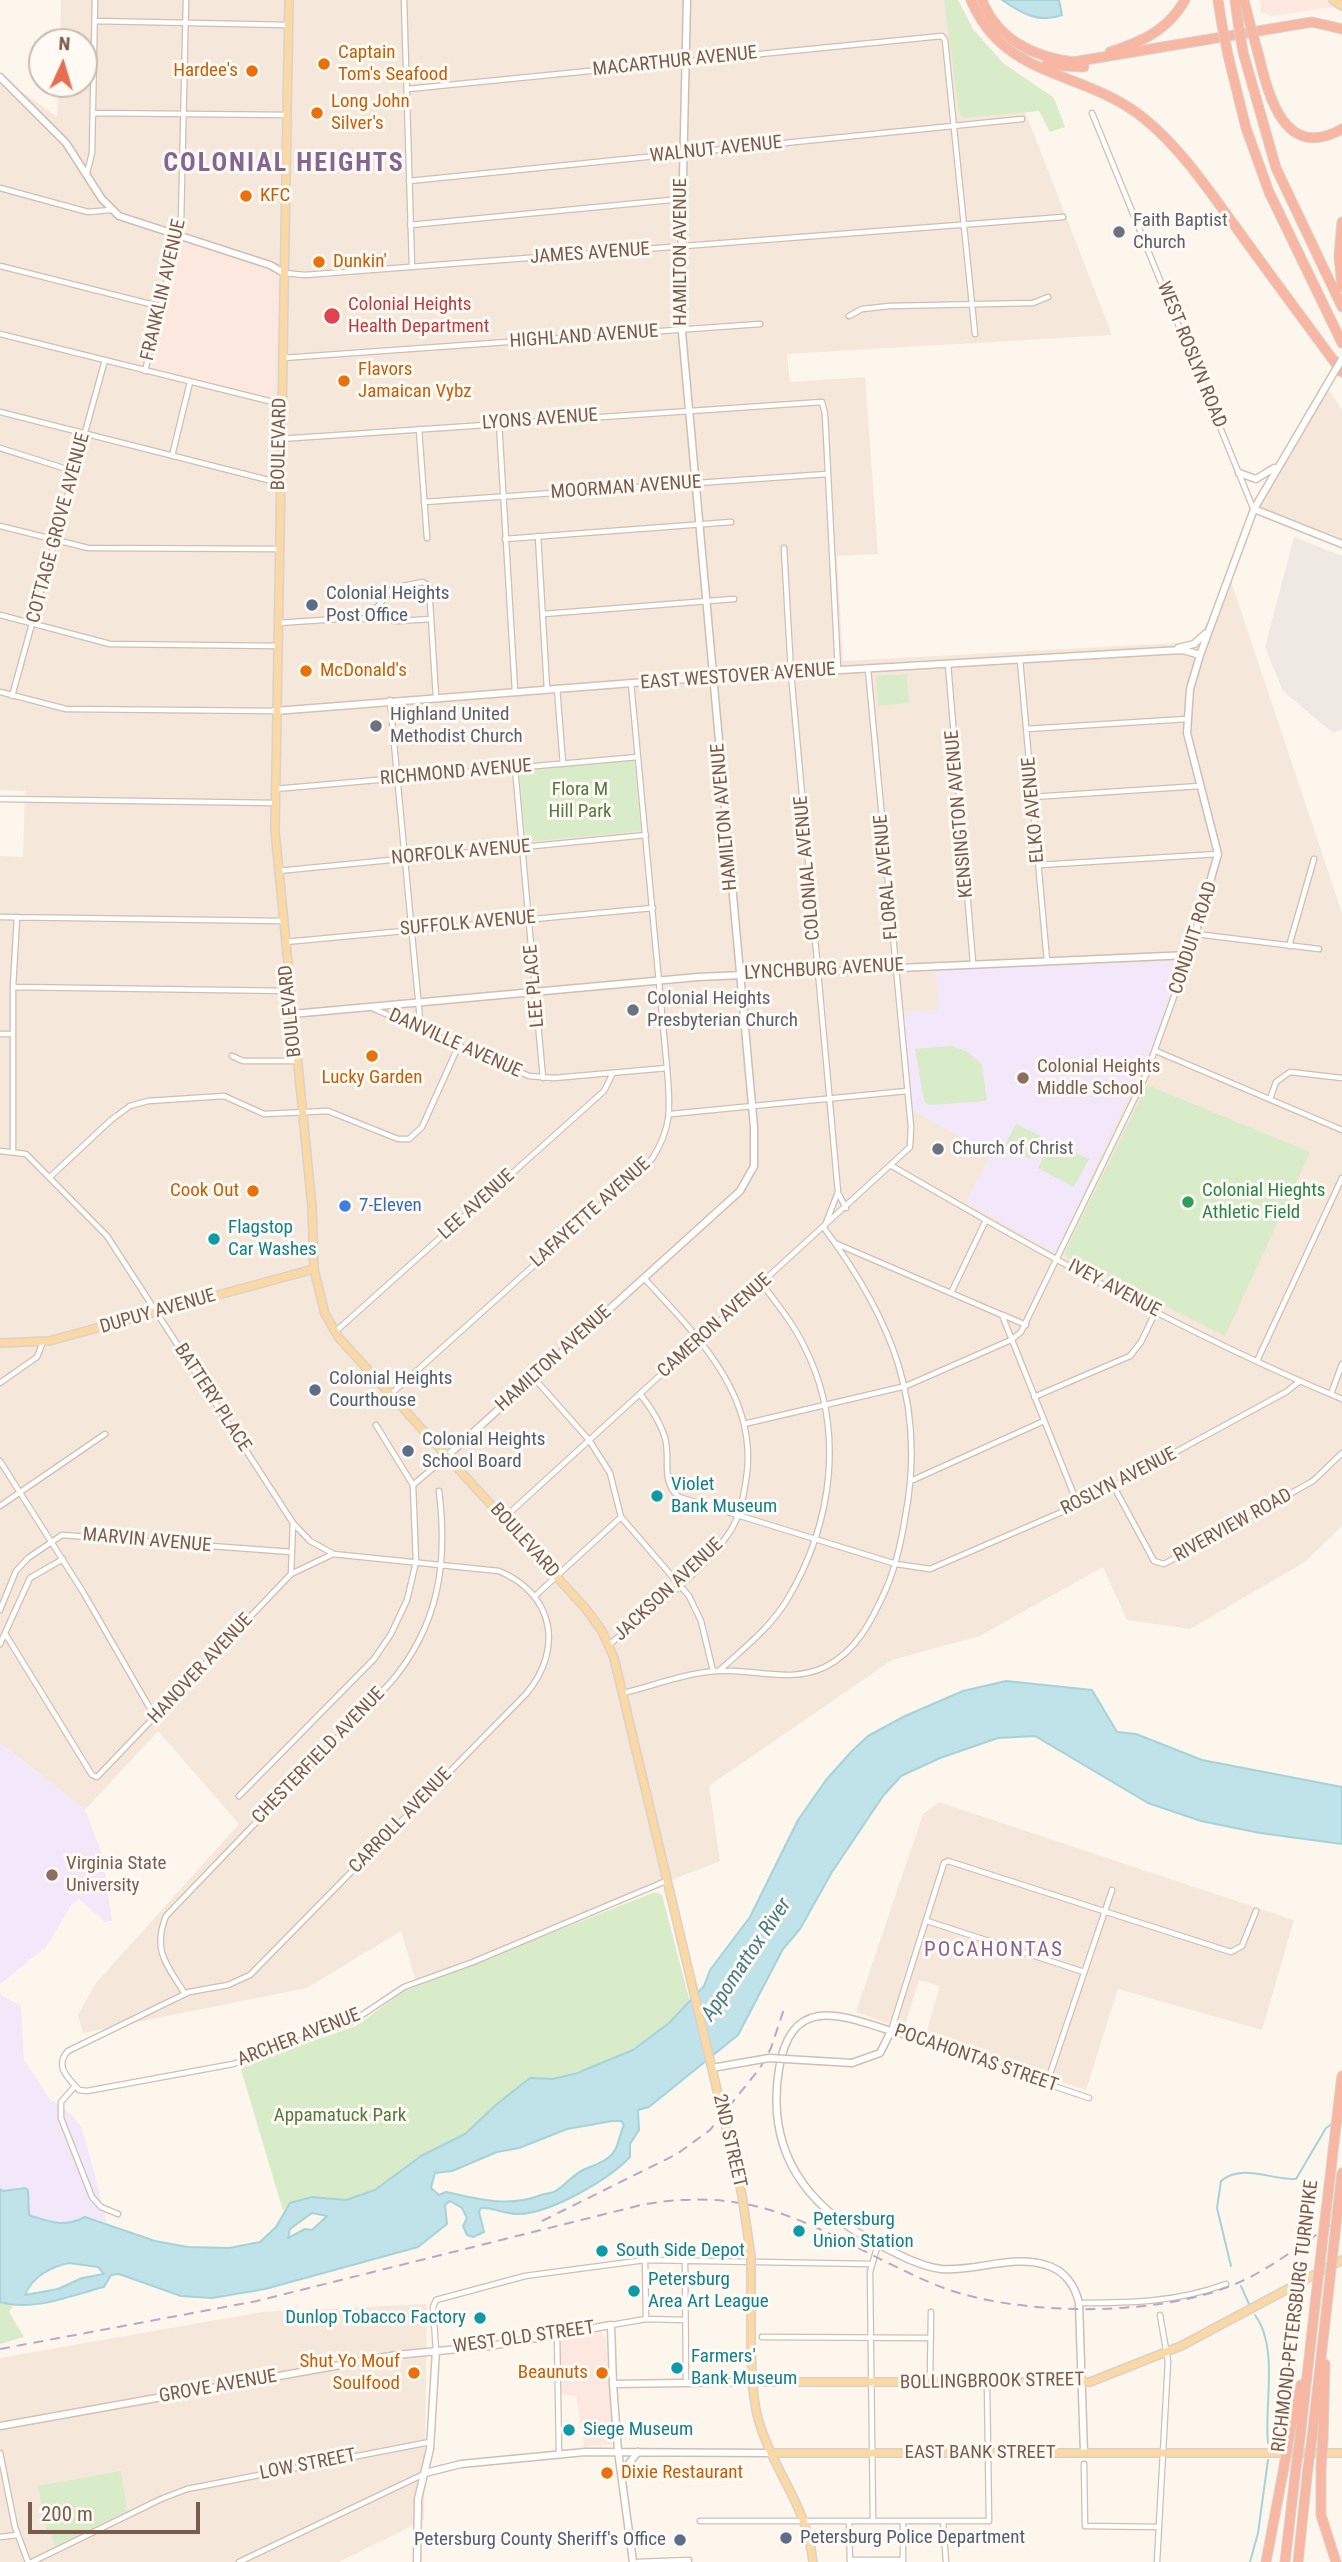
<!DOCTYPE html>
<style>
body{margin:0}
#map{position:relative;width:1342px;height:2562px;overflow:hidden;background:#fdf6ec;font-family:"Roboto Condensed",sans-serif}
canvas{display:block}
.north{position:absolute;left:28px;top:28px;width:70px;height:70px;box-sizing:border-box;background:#fffaf3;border:2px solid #cabbb1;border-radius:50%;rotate:4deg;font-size:19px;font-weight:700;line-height:28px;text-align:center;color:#7a5c4d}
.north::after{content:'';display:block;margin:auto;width:24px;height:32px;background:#e76f51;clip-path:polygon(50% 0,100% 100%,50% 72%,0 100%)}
.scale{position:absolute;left:28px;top:2502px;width:172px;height:32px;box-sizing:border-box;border:4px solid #7a5c4d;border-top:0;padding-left:9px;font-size:21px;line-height:24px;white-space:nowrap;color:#7a5c4d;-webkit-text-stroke:5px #fffaf3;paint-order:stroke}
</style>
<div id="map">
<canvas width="1342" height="2562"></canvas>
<div class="north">N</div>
<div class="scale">200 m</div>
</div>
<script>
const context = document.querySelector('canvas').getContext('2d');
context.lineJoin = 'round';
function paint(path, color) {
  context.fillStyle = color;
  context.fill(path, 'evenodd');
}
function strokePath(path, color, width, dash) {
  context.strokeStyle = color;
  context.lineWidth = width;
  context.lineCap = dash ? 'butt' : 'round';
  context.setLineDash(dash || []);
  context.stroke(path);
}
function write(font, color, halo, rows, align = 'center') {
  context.font = font + ' "Roboto Condensed",sans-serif';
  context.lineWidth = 6;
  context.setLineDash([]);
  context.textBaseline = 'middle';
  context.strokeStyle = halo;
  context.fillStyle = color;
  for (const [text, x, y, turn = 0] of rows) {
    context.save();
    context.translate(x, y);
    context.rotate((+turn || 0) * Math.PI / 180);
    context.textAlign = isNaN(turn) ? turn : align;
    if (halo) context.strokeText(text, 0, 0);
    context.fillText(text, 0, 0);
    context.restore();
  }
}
const residential = new Path2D(`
 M61,0H945L1012,78L1112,335L787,354L790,382L865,377L878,554L837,556L843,661L1196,642L1231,581L1342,913V1526L1305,1562L1190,1629L1127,1620L1103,1567L980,1636L892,1660L709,1786L720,1861L416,1982L401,1931L307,1988L83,2033L78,2015L96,1983L239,1824L158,1731L85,1810L0,1743V856L23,857L25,791L0,790V76L57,117L59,84H84V42H60Z
 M1328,388L1342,410V543L1259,508Z
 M939,1802L1294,1920L1262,2030L1118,1989L1086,2090L925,2036L940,1986L919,1980L904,2029L856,2012L923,1814Z
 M427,2304L424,2520L339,2562H0V2358L262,2312Z`);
const commercial = new Path2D(`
 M1260,0H1328L1335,7L1272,16L1261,12Z
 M181,241L279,274L274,400L150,367Z
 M601,2332L606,2339L613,2444L584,2447L576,2396L559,2394L558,2341Z`);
const industrial = new Path2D(`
 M1294,537L1342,556V729L1333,733L1283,691L1265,647Z`);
const education = new Path2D(`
 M1181,961L1152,1047L1055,1253L966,1202L991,1154L912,1110L903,1012L939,1010L936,971Z
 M0,1743L85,1810L102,1854L112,1921L105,1922L79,1899L72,1904L46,1947L0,1984Z
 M0,1990L1,1995L21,2006L24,2060L49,2098L73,2116L82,2128L107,2222L85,2217L75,2222L50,2224L28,2215V2190L21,2186L3,2191L0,2189Z`);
const green = new Path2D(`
 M944,0H958L973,29L1003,63L1054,98L1065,127L1050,132L1039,111L964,118L959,113Z
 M907,674L909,703L878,706L876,676Z
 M634,759L641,831L526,842L519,771Z
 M952,1046L966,1051L982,1064L987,1101L929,1105L924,1101L915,1049Z
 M1147,1085L1310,1152L1225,1336L1067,1257L1065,1252Z
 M1016,1124L1041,1136L1030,1159L1004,1147Z
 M1051,1141L1089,1159L1074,1187L1038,1168Z
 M655,1892L662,1895L690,2002L669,2023L633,2050L616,2059L553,2079H530L497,2104L465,2134L421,2156L375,2190L346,2200L312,2197L290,2203L283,2211L240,2066L356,2026L404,1991Z
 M0,2302L13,2306L9,2312L24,2337L0,2344Z
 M121,2471L127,2511L55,2546L51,2533L48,2535L38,2486Z`);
const water = new Path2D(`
 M1002,0H1059L1062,15C1039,24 1021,13 1002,0Z
 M1006,1681L1092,1690L1117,1732L1136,1734L1202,1760L1342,1787V1844L1260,1833L1201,1821L1148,1803L1035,1736L998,1738L940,1758L901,1776L883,1796L832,1872L800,1929L783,1949L738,2035L649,2107L638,2110L639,2130L630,2144V2157C608,2180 551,2213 519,2214C506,2215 494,2207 481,2208L479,2212L484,2232L473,2237L467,2235L463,2226L467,2218L462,2208L450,2201L445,2205L447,2224L418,2247L265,2289L212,2298L181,2296L119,2274L111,2275L104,2287C71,2295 35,2312 0,2302V2189L3,2191L25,2188L28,2190L29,2215C50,2222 64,2228 85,2217L155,2241L188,2247L229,2248L260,2242L276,2227L290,2203L312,2197L346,2200L375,2190L421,2156L465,2134L497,2104L530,2078L553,2079L577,2073L633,2050L669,2023L704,1986L710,1970L750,1917L798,1820L826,1780L851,1752L868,1736L905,1716L963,1691ZM612,2121H621L624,2125C620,2133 619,2143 615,2150C608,2162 593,2165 583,2170C572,2176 566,2184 557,2190C553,2194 546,2193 541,2195C508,2208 480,2199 446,2192L439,2195L431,2188L435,2173L452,2171L497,2152L519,2148L567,2129ZM312,2213L327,2216L312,2230L305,2229L288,2238L290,2229ZM69,2263L98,2267L104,2274L82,2278L58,2289L25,2295C32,2277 50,2267 69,2263Z`);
const stream = new Path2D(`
 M1231,2266L1217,2208L1221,2181C1242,2163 1271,2180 1296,2179L1326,2128L1332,2124
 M1241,2286L1249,2304
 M1255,2315C1279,2347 1264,2406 1268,2443
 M1250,2562L1258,2533L1268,2460`);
const minor = new Path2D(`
 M404,0L412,267
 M95,21L288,25
 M408,89L942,36L945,40L975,334
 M93,113L287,115
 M1092,113L1253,508
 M87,173L92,153L95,0
 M409,181L1022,119
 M0,188L88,212L111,210
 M410,225L681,199
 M0,266L162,307
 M284,273L305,275L1063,217
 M849,316L862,309L890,306L1033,303L1048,297
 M0,334L281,404
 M283,358L760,324
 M145,371L181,222L186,0
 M0,412L280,483
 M499,423L515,691
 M419,429L427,538
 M280,439L822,402L825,414L838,670
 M0,448L76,472
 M172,456L190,382
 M424,502L827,474
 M0,526L88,548L278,549
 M538,536L547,689
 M505,539L731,522
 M543,614L734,599
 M0,615L110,644L276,646
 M368,618L393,588L423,582L429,586L436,697
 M278,623L353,618L399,621L431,619
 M1020,660L1047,961
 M948,664L973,963
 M557,688L563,764
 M0,692L66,709L275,711
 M12,696L105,360
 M390,700L421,1030
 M1026,729L1187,719
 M515,768L543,1078
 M275,789L638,757
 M1032,797L1200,786
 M0,799L275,803
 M1039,865L1218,854
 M278,871L646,835
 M0,917L282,921
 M1196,934L1319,949
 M285,942L653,908
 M1289,946L1314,859
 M13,987L289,991
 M372,1008L529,1076L554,1078L667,1068
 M0,1034H13
 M1156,1051L1342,1130
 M232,1056L243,1061H296
 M1270,1099L1276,1082L1290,1072L1342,1078
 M671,1114L907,1091
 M0,1151L26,1154L107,1236L293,1523L291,1574L97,1777L92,1775L6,1635
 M13,1151V987L17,917
 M892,1166C1038,1251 1186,1334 1342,1399
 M50,1177L111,1120L130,1106L148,1101L224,1096L264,1114L328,1111L398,1139H409L422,1127L458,1047
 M838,1193L846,1208
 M837,1244L1002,1315L1078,1505
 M951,1293L986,1220
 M1003,1315L1026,1325
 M335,1332L604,1091L613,1073
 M1257,1361L1342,1178
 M534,1378L589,1440L610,1473L621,1517L689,1596L701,1621L713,1671
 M0,1383L37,1357L43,1342
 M391,1394L652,1159C673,1126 670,1106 667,1068L631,683
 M640,1394C651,1408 660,1421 665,1438C671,1460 660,1481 679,1497L896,1564L930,1569L1078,1505L1286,1392L1300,1381
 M1331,1394L1342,1364
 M1034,1397L1130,1356L1141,1342L1156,1311
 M744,1424L906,1386L1011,1340L1021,1332L1145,1077L1189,955
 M0,1461L83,1592L155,1717
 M913,1480L1044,1421
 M413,1485L447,1456
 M1114,1487L1154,1561L1164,1564L1313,1481L1342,1453
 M0,1506L105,1434
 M504,1518L910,1147L911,1127L868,669
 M293,1523L310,1541L332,1553
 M291,1574L333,1554L499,1571C554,1594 564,1649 526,1694L250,1975L228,1985L189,1992L68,2051C54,2066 68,2078 79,2090L87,2091L233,2064L350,2023L404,1987L473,1962L666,1881
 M535,1596L621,1517
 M0,1610L16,1571L28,1558L62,1535L292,1552
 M0,1644L30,1578L63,1559
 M609,1645C646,1613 699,1576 727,1536C739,1520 743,1500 746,1480C760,1396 696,1335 644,1278
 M720,1670C743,1649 770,1628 787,1600C833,1523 846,1428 804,1346C793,1323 777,1304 762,1284
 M623,1693C653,1686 685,1673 716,1671C753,1668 789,1684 825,1667C857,1651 872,1620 886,1589C896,1566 901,1543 905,1518C927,1404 892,1319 824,1228L838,1192L791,673L784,548
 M239,1796L374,1659L391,1634L407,1600L416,1562L413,1485L376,1425
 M927,1921L1084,1972
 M185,1994C167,1965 152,1951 166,1916L391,1682C439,1625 448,1563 439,1491
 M1047,2083L1112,1890
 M75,2086L61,2102V2118L92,2197L101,2207L118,2214
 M1089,2098L891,2031L944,1863L948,1861L1231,1952L1242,1946L1256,1911
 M645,2260L646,2319
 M685,2260L686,2383
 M1079,2303C1131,2303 1177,2302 1226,2284
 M611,2325L646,2319L685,2320
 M557,2334L559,2454
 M762,2337L931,2338
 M436,2350L433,2307L436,2300L525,2276L645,2260L871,2264
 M930,2382L931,2312
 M0,2453L15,2527L28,2562
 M1084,2464L1085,2526L1159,2527
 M700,2521H989L987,2383
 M849,2521L850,2562
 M873,2521L870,2272L878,2244
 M903,2521V2561
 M943,2521L946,2562
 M0,2537L17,2535
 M850,2560H903
 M32,2562L161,2499L187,2489L430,2442
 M239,2562L424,2474
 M638,2562L689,2560
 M1157,2562L1168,2361L1160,2315`);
const tertiary = new Path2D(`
 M0,77L66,143L102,199L119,216L270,265L284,273
 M292,1014L698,977L1189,955L1218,854L1187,733L1190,689L1200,655
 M447,1456L740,1191L754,1166V1127L680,310L687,0
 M852,2063L880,2053L891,2031C839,2014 791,1995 779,2069C765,2155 809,2210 882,2246C901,2256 920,2266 941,2269C975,2272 1013,2254 1046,2265C1064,2270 1075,2285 1079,2303L1084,2453
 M613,2384L618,2451L633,2562
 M622,2472L638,2452
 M425,2473L461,2464L585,2452L772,2453`);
const secondary = new Path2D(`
 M1239,473L1256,479L1274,468
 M1254,509L1342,544
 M1178,648L1194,644L1205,634
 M275,711L671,680L1163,651L1183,650L1200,655L1254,509L1329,381
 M0,2426L396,2355L490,2346L611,2325L613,2384L752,2382
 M417,2562L418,2499L430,2449L436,2350`);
const primary = new Path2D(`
 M289,0L275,831L312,1207L314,1269L325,1314L339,1338L586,1609L602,1631L614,1658L673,1905
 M1333,0L1342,6
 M0,1343L49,1341L314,1269
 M751,2348C752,2373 752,2398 759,2422C775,2475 806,2502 813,2562
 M752,2382H1090L1181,2346L1342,2260
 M772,2453H1342`);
const motorway = new Path2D(`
 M971,0C1005,81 1085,69 1146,120C1181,149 1208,189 1235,226C1270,275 1306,323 1342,372
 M982,0C997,39 1033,57 1073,62L1312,22L1342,29
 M1218,0L1222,25
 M1235,0L1238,22
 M1244,0L1249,20
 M1110,52C1142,42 1168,30 1185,0
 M1243,52L1276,168L1342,307
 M1258,53C1268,93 1283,162 1342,129
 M1228,55L1246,128L1269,192L1342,343
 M1046,65L1084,67
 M1342,222L1339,256L1342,287
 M1289,2437L1301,2385
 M1300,2438L1315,2305
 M1312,2438L1329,2287
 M1323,2439L1325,2364
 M1321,2468V2515L1336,2562
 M1266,2562L1284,2467
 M1285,2562L1296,2467
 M1298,2562L1308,2467`);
const rail = new Path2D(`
 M542,2221L677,2154L710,2130L760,2068L771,2048L784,2009
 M0,2349L257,2301L641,2205C767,2182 823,2236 931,2283C1010,2317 1153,2318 1233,2285C1272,2269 1306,2240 1342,2218`);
const tertiaryBridge = new Path2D(`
 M712,2068L769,2058L852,2063`);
const secondaryBridge = new Path2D(`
 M1329,381L1342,359`);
const primaryBridge = new Path2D(`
 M673,1905L742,2195L751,2257V2348`);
const motorwayBridge = new Path2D(`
 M1249,20L1258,53
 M1238,22L1243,52
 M1222,25L1228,55
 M1329,2287L1342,2172
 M1315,2305L1342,2075
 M1284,2467L1289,2437
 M1296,2467L1300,2438
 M1308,2467L1312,2438
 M1321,2468L1323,2439`);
const markers = [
 [324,64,7,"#e8710a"],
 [252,71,7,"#e8710a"],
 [317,113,7,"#e8710a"],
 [246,196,7,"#e8710a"],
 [1119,232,7,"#6b7280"],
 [319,262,7,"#e8710a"],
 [332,316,9,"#e0444e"],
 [344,381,7,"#e8710a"],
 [312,605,7,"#5c6f8a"],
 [306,671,7,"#e8710a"],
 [376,726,7,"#6b7280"],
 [633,1010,7,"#6b7280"],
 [372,1056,7,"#e8710a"],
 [1023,1078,7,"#8d6e63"],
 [938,1149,7,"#6b7280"],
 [253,1191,7,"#e8710a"],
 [1188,1202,7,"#2e9e5b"],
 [345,1206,7,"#3f7fe0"],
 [214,1239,7,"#0f9aa8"],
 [315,1390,7,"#5c6f8a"],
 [408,1451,7,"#5c6f8a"],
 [657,1496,7,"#0f9aa8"],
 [52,1875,7,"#8d6e63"],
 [799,2231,7,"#0f9aa8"],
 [602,2251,7,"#0f9aa8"],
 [634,2291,7,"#0f9aa8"],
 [480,2318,7,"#0f9aa8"],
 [677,2368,7,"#0f9aa8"],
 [414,2373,7,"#e8710a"],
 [602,2373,7,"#e8710a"],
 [569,2430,7,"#0f9aa8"],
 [607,2473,7,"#e8710a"],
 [786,2538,7,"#5c6f8a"],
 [680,2540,7,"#5c6f8a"]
];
const foodNames = [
 ["Captain",338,53],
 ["Tom's Seafood",338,75],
 ["Hardee's",238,71,"right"],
 ["Long John",331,102],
 ["Silver's",331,124],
 ["KFC",260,196],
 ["Dunkin'",333,262],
 ["Flavors",358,370],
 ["Jamaican Vybz",358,392],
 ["McDonald's",320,671],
 ["Lucky Garden",372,1078,"center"],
 ["Cook Out",239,1191,"right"],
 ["Shut Yo Mouf",400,2362,"right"],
 ["Soulfood",400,2384,"right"],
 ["Beaunuts",588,2373,"right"],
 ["Dixie Restaurant",621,2473]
];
const streetNames = [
 ["MACARTHUR AVENUE",675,62,-6],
 ["WALNUT AVENUE",716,150,-6],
 ["HAMILTON AVENUE",681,252,-90],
 ["JAMES AVENUE",590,254,-4],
 ["FRANKLIN AVENUE",164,290,-77],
 ["HIGHLAND AVENUE",584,337,-4],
 ["WEST ROSLYN ROAD",1191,355,68],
 ["LYONS AVENUE",540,420,-4],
 ["BOULEVARD",280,444,-89],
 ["MOORMAN AVENUE",626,488,-4],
 ["COTTAGE GROVE AVENUE",59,528,-75],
 ["EAST WESTOVER AVENUE",738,677,-4],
 ["RICHMOND AVENUE",456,773,-5],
 ["ELKO AVENUE",1034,810,-95],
 ["KENSINGTON AVENUE",960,814,-95],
 ["HAMILTON AVENUE",725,817,-95],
 ["NORFOLK AVENUE",461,853,-5],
 ["COLONIAL AVENUE",808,868,-95],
 ["FLORAL AVENUE",887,877,-95],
 ["SUFFOLK AVENUE",468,924,-5],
 ["CONDUIT ROAD",1194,938,-72],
 ["LYNCHBURG AVENUE",824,970,-3],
 ["LEE PLACE",535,986,-95],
 ["BOULEVARD",291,1011,-96],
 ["DANVILLE AVENUE",455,1044,24],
 ["LEE AVENUE",477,1205,-42],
 ["LAFAYETTE AVENUE",591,1213,-42],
 ["IVEY AVENUE",1114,1289,28],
 ["DUPUY AVENUE",158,1312,-16],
 ["CAMERON AVENUE",715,1326,-42],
 ["HAMILTON AVENUE",554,1359,-42],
 ["BATTERY PLACE",212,1398,57],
 ["ROSLYN AVENUE",1119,1482,-27],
 ["RIVERVIEW ROAD",1233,1526,-29],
 ["MARVIN AVENUE",147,1541,5],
 ["BOULEVARD",524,1541,48],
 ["JACKSON AVENUE",669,1590,-43],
 ["HANOVER AVENUE",201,1669,-47],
 ["CHESTERFIELD AVENUE",319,1756,-46],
 ["CARROLL AVENUE",401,1821,-46],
 ["ARCHER AVENUE",299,2038,-21],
 ["POCAHONTAS STREET",976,2059,19],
 ["2ND STREET",729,2141,77],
 ["RICHMOND-PETERSBURG TURNPIKE",1296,2316,-83],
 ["WEST OLD STREET",524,2338,-8],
 ["BOLLINGBROOK STREET",992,2382,-1],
 ["GROVE AVENUE",218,2387,-10],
 ["EAST BANK STREET",980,2453],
 ["LOW STREET",308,2465,-11]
];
const worshipNames = [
 ["Faith Baptist",1133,221],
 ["Church",1133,243],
 ["Highland United",390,715],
 ["Methodist Church",390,737],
 ["Colonial Heights",647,999],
 ["Presbyterian Church",647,1021],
 ["Church of Christ",952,1149]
];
const healthNames = [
 ["Colonial Heights",348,305],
 ["Health Department",348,327]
];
const serviceNames = [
 ["Colonial Heights",326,594],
 ["Post Office",326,616],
 ["Colonial Heights",329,1379],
 ["Courthouse",329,1401],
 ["Colonial Heights",422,1440],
 ["School Board",422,1462],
 ["Petersburg Police Department",800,2538],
 ["Petersburg County Sheriff's Office",666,2540,"right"]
];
const parkNames = [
 ["Flora M",580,790],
 ["Hill Park",580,812],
 ["Appamatuck Park",340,2116]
];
const educationNames = [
 ["Colonial Heights",1037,1067],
 ["Middle School",1037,1089],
 ["Virginia State",66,1864],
 ["University",66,1886]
];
const leisureNames = [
 ["Colonial Hieghts",1202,1191],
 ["Athletic Field",1202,1213]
];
const shopNames = [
 ["7-Eleven",359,1206]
];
const cultureNames = [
 ["Flagstop",228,1228],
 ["Car Washes",228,1250],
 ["Violet",671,1485],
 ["Bank Museum",671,1507],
 ["Petersburg",813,2220],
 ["Union Station",813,2242],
 ["South Side Depot",616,2251],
 ["Petersburg",648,2280],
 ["Area Art League",648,2302],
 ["Dunlop Tobacco Factory",466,2318,"right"],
 ["Farmers'",691,2357],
 ["Bank Museum",691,2379],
 ["Siege Museum",583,2430]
];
const neighbourhoodNames = [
 ["POCAHONTAS",994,1951]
];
const waterNames = [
 ["Appomattox River",747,1960,-56]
];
const districtNames = [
 ["COLONIAL HEIGHTS",284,164]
];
paint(residential, '#f5e8da');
paint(commercial, '#fde8e0');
paint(industrial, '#efe9e4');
paint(education, '#f3e8fa');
paint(green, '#d8ecc9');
paint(water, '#bfe3e8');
strokePath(water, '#a5d3da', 2);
strokePath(stream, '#a5d3da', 2);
strokePath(minor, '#d1beb0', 7);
strokePath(tertiary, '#d1beb0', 9);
strokePath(secondary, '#d6c0b0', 9);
strokePath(primary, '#dad1cd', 10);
strokePath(motorway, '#dad1cd', 11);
strokePath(minor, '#fff', 4.5);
strokePath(tertiary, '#fff', 6);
strokePath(secondary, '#fff', 6);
strokePath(primary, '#fbd9a5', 7);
strokePath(motorway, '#f7b7a3', 9);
strokePath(rail, '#b9a8c9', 2, [10, 7]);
strokePath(tertiaryBridge, '#d1beb0', 9, []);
strokePath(secondaryBridge, '#d6c0b0', 9, []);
strokePath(primaryBridge, '#dad1cd', 10, []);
strokePath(motorwayBridge, '#dad1cd', 11, []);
strokePath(tertiaryBridge, '#fff', 6);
strokePath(secondaryBridge, '#fff', 6);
strokePath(primaryBridge, '#fbd9a5', 7);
strokePath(motorwayBridge, '#f7b7a3', 9);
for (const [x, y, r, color] of markers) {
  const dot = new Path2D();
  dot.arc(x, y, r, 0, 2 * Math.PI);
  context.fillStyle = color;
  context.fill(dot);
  strokePath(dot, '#fffaf3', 2.5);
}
write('19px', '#c56008', '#fffaf3', foodNames, 'left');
write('19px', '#7a5c4d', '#fffaf3', streetNames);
write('19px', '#5b616d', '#fffaf3', worshipNames, 'left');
write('19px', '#be3a42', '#fffaf3', healthNames, 'left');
write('19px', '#4e5e75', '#fffaf3', serviceNames, 'left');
write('19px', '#537a41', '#fffaf3', parkNames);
write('19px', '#785e54', '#fffaf3', educationNames, 'left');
write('19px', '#27864d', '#fffaf3', leisureNames, 'left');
write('19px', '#366cbe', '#fffaf3', shopNames, 'left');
write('19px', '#0d838f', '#fffaf3', cultureNames, 'left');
context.letterSpacing = '2px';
write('21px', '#846695', '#fffaf3', neighbourhoodNames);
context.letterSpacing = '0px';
write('italic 21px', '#437c86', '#fffaf3', waterNames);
context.letterSpacing = '2px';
write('bold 26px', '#846695', '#fffaf3', districtNames);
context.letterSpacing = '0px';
</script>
